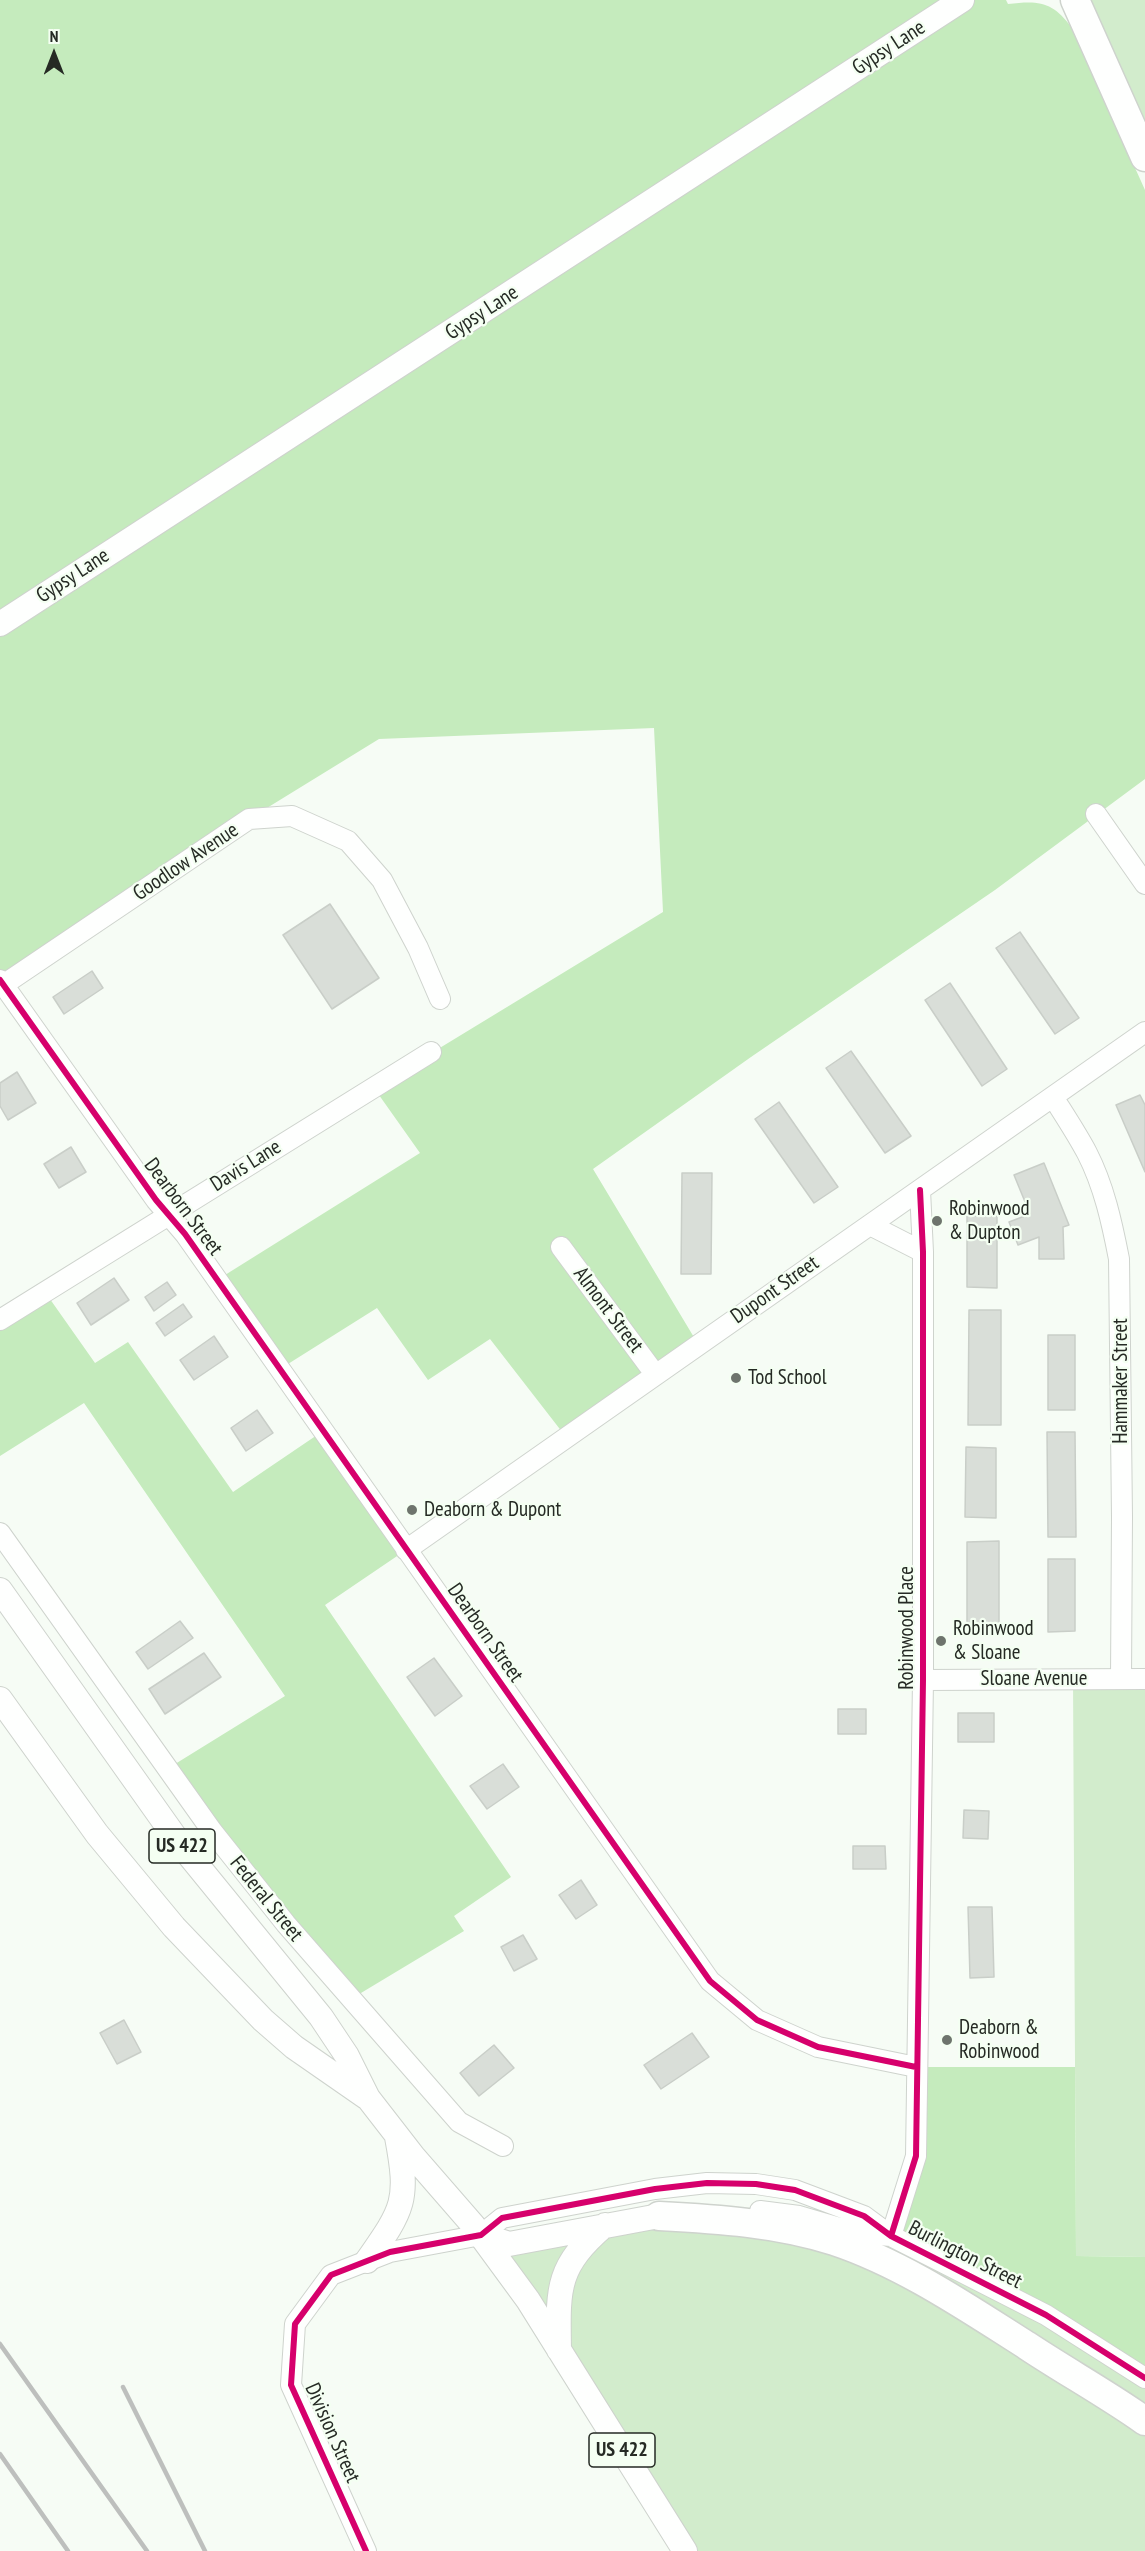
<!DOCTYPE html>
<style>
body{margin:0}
#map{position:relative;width:1145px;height:2551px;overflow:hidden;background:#f6fcf5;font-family:"PT Sans Narrow",sans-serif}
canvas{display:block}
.north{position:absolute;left:24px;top:24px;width:60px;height:60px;-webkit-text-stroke:4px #f4fff2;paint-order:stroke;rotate:0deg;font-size:16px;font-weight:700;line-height:24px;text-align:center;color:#252a24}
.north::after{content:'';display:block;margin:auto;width:21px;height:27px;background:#252a24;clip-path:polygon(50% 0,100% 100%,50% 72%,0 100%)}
</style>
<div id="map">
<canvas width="1145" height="2551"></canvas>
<div class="north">N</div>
</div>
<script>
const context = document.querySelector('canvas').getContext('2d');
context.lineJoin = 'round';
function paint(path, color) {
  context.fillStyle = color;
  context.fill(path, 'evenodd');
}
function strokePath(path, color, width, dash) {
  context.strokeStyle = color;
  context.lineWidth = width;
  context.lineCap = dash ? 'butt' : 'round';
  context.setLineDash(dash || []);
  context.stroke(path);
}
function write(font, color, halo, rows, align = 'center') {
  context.font = font + ' "PT Sans Narrow",sans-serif';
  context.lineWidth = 4.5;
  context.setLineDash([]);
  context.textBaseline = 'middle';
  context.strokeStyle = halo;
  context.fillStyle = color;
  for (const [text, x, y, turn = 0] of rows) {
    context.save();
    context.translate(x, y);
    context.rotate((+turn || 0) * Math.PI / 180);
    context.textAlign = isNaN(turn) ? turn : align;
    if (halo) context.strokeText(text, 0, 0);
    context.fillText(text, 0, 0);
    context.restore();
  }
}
const green = new Path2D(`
 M1088,0H1145V129Z
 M1073,1679H1145V2257L1076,2256Z
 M659,2216L891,2236L1145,2378V2551H685L481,2235Z`);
const forest = new Path2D(`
 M0,0H1006L1008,4C1040,0 1053,2 1072,28L1145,190V779L995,890L751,1057L593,1169L698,1344L566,1437L490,1339L428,1380L377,1308L280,1369L217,1280L420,1153L374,1088L663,912L654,728L379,739L249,819L0,980Z
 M45,1292L95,1363L128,1342L233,1492L323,1431L406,1550L325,1605L511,1877L454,1916L464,1931L351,1999L167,1769L285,1696L84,1403L0,1456V1320Z
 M916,2067H1075L1076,2256L1145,2257V2378L891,2236L916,2156Z`);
const building = new Path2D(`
 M330,904L379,978L332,1009L283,935Z
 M1020,932L1079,1018L1055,1034L996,948Z
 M92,971L103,988L64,1014L53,997Z
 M950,983L1007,1069L982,1086L925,1000Z
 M851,1051L911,1136L885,1153L826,1068Z
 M17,1072L36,1103L8,1120L0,1106V1083Z
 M1140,1095L1145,1105V1172L1116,1105Z
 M779,1102L838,1187L814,1203L755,1119Z
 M71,1147L86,1172L59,1188L44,1164Z
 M1044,1163L1069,1225L1063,1227L1064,1259H1039V1237L1018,1245L1009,1222L1030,1214L1014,1175Z
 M682,1173H712L711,1274H681Z
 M967,1216H997V1288L967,1287Z
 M114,1278L129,1300L91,1325L77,1303Z
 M167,1282L176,1295L154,1311L145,1297Z
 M183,1304L192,1317L165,1336L156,1323Z
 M969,1310H1001V1425H968Z
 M1048,1335H1075V1410H1048Z
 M214,1336L228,1357L194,1380L180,1360Z
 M257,1410L273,1433L246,1451L231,1428Z
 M1047,1432H1075L1076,1537H1048Z
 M966,1447L996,1448V1518L965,1517Z
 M999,1541V1633H967V1542Z
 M1048,1559H1075V1631L1048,1632Z
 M180,1621L193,1638L148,1669L136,1652Z
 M204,1653L221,1677L165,1714L149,1689Z
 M434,1658L462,1696L435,1716L407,1677Z
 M838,1709H866V1734H838Z
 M958,1713H994V1742H958Z
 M503,1764L519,1787L487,1809L470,1786Z
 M964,1810L989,1811L988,1839L963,1838Z
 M853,1846H885L886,1869H853Z
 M581,1880L597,1905L576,1919L559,1895Z
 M968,1907H992L994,1977L970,1978Z
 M523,1935L537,1959L514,1971L501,1947Z
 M124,2020L141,2052L117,2064L100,2033Z
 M692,2033L709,2057L661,2089L644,2065Z
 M494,2045L514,2068L479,2096L460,2073Z`);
const minor = new Path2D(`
 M1096,814L1145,884
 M0,980L156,1200L185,1234L710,1981L757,2020L818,2047L916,2067
 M3,985L249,819L292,816L348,841L382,880L418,948L440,999
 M1053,1097C1065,1116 1077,1134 1087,1153C1104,1186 1112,1223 1119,1259L1122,1517L1121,1679
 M870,1225L923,1252
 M561,1247L655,1374
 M0,1320L431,1052
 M0,1533L212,1831L286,1924L459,2122L503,2146
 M406,1550L1145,1032
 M923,1680L1145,1679
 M760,2211L799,2216L857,2233L891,2236
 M891,2236L916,2156L923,1680V1252L920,1190
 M366,2551L291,2385L295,2324L331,2275L390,2252L481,2235L502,2218L655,2189L707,2183L756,2184L795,2190L864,2216L891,2236L1046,2315L1145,2378`);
const major = new Path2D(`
 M0,624L962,0
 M0,1590L180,1844L321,2017L347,2056L368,2098L413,2156L473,2225L528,2300L685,2551
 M0,1699L97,1834L174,1927L263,2020L294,2047L366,2097
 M481,2235L509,2244L659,2216
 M367,2261C404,2208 409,2201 397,2137
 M559,2350C558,2288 556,2267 605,2225`);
const highway = new Path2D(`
 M1075,0L1145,157
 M659,2216C717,2219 778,2223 834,2241C903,2264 966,2307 1026,2345C1065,2371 1107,2394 1145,2421`);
const rail = new Path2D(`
 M0,2344L147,2551
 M123,2387L205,2551
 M0,2454L68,2551`);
const cycleway = new Path2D(`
 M0,980L156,1200L185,1234L710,1981L757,2020L818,2047L916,2067
 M891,2236L916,2156L923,1680V1252L920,1190
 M366,2551L291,2385L295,2324L331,2275L390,2252L481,2235L502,2218L655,2189L707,2183L756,2184L795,2190L864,2216L891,2236L1046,2315L1145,2378`);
const markers = [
 [937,1221,6,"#6e746d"],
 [736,1378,6,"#6e746d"],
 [412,1510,6,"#6e746d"],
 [941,1641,6,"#6e746d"],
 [947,2040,6,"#6e746d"]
];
const shields = [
 [182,1846,66],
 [622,2450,66]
];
const shieldNames = [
 ["US 422",182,1846],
 ["US 422",622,2450]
];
const streetNames = [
 ["Gypsy Lane",889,48,-33],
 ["Gypsy Lane",482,313,-33],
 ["Gypsy Lane",73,576,-33],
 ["Goodlow Avenue",186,862,-34],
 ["Davis Lane",246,1166,-32],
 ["Dearborn Street",183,1207,53],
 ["Dupont Street",775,1290,-35],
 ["Almont Street",608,1310,53],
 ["Hammaker Street",1121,1381,-90],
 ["Robinwood Place",907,1628,-90],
 ["Dearborn Street",485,1633,55],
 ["Sloane Avenue",1034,1679],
 ["Federal Street",266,1899,51],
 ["Burlington Street",965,2255,27],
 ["Division Street",332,2433,66]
];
const poiNames = [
 ["Robinwood",949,1209],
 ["& Dupton",949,1233],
 ["Tod School",748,1378],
 ["Deaborn & Dupont",424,1510],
 ["Robinwood",953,1629],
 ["& Sloane",953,1653],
 ["Deaborn &",959,2028],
 ["Robinwood",959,2052]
];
paint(green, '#d2eccc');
paint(forest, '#c5ebbd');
paint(building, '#d9ded8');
strokePath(building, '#c9cec8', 1.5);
strokePath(minor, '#ced3cd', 22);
strokePath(major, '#ced3cd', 26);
strokePath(highway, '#ced3cd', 31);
strokePath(minor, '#fefffe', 20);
strokePath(major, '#fefffe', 24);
strokePath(highway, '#fefffe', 28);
strokePath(rail, '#bdbfbd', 4.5);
strokePath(cycleway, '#d6006c', 6);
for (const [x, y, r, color] of markers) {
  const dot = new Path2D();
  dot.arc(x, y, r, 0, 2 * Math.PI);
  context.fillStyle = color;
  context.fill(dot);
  strokePath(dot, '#f4fff2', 2);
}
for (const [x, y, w] of shields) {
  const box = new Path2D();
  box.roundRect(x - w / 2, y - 17, w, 34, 4.5);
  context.fillStyle = '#f4fff2';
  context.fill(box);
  strokePath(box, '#252a24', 1.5);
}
write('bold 20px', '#252a24', null, shieldNames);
write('21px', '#252a24', '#f4fff2', streetNames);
write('21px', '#252a24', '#f4fff2', poiNames, 'left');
</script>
